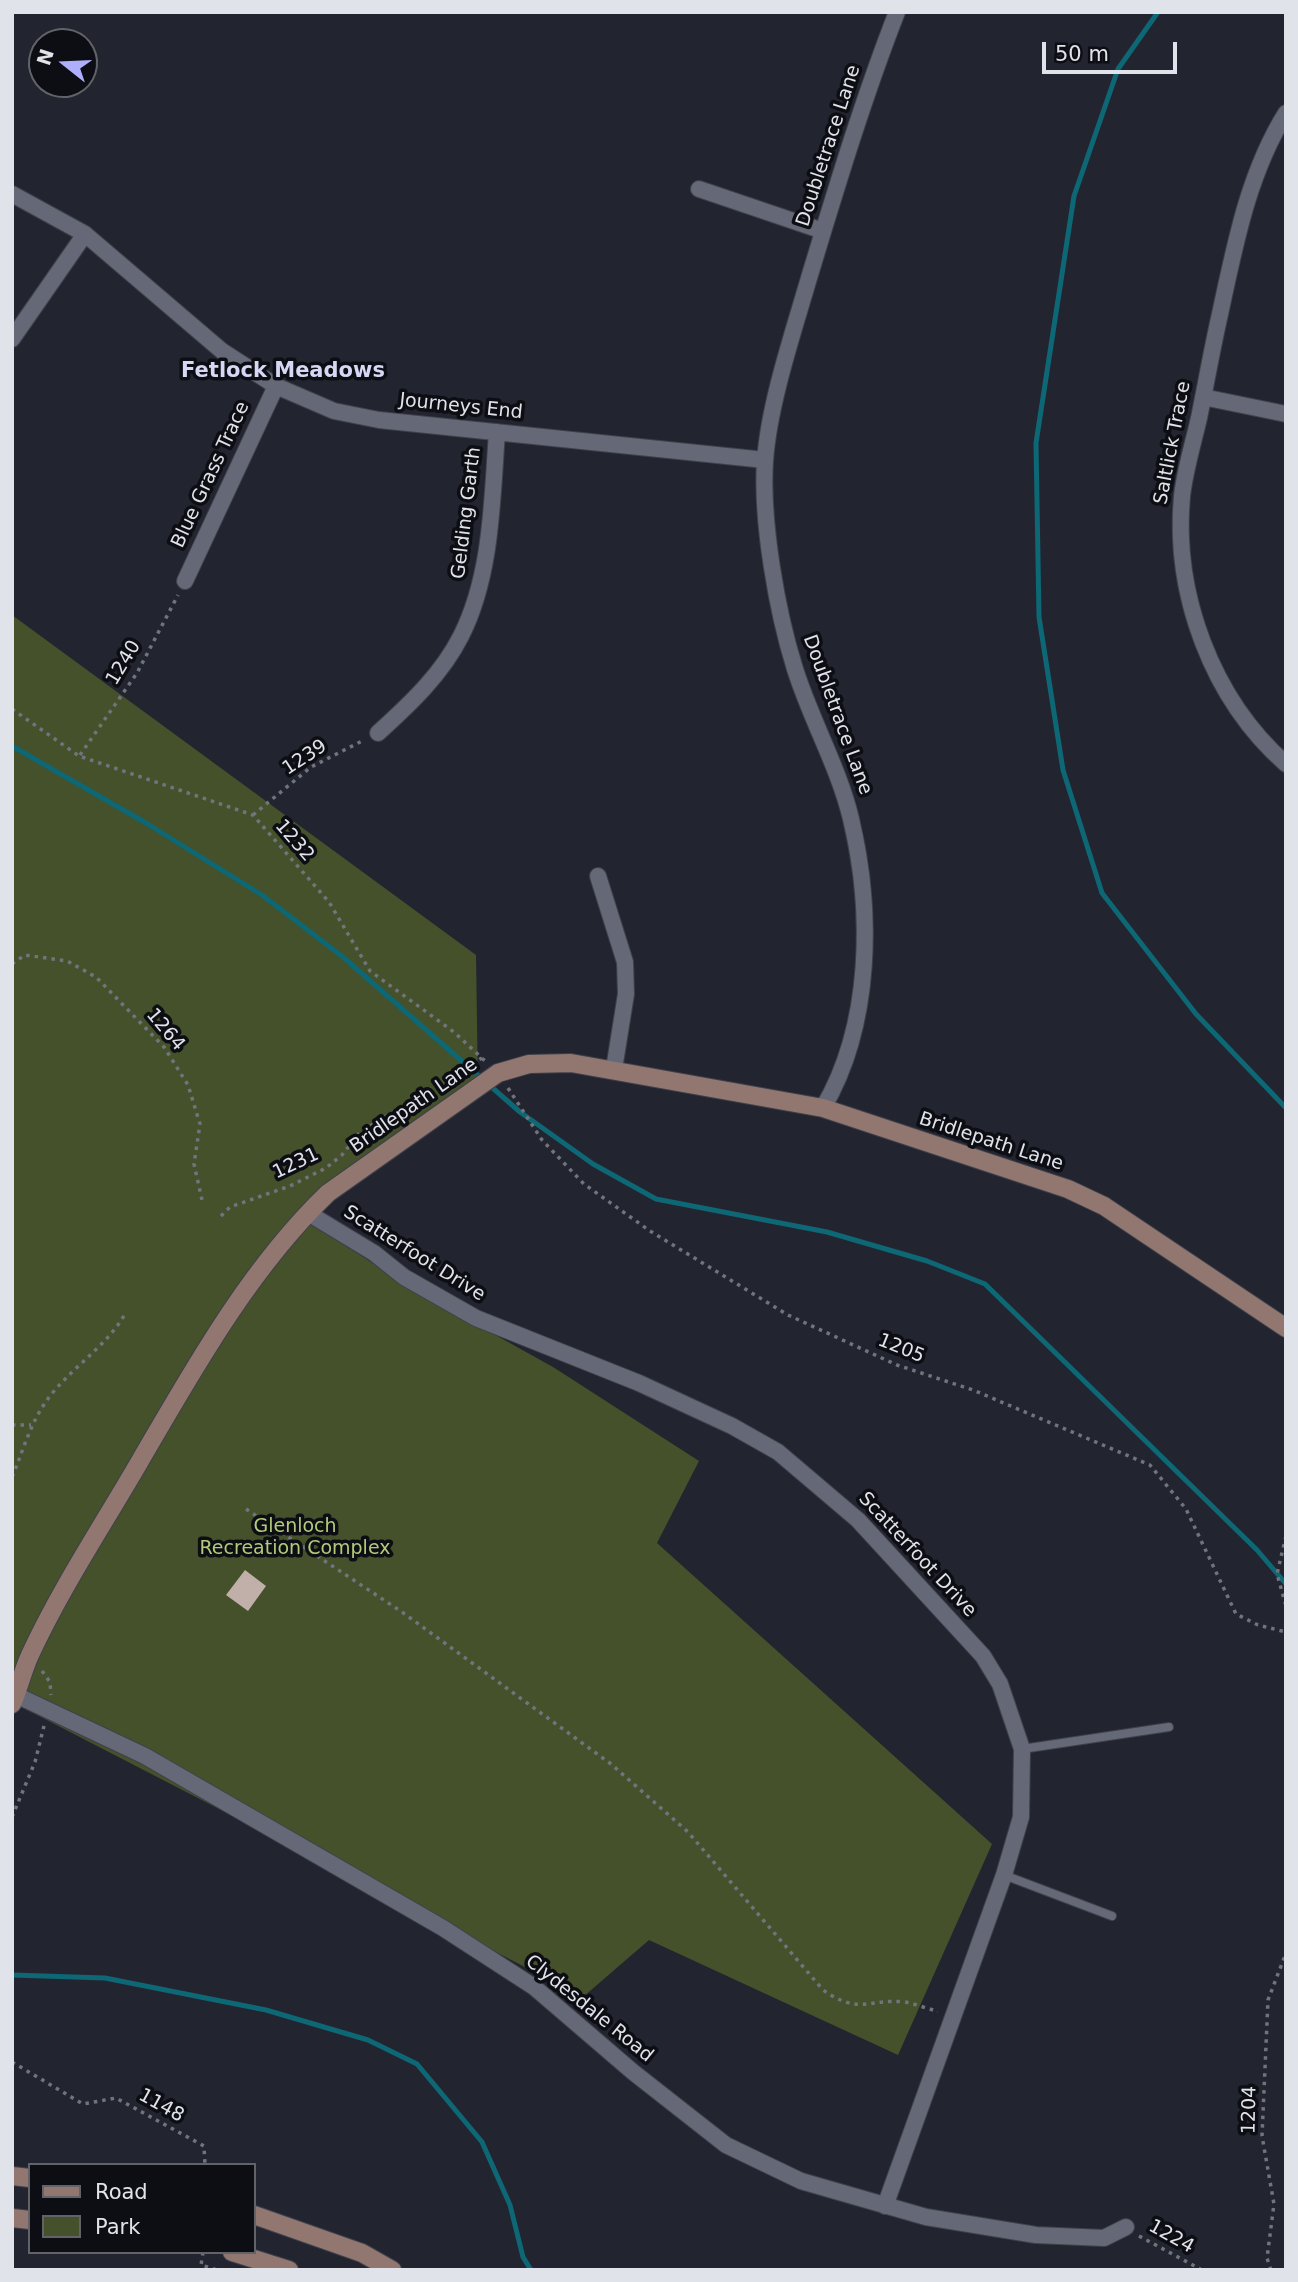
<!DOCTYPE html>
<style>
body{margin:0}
#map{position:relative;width:1298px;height:2282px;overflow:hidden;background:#222530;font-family:"DejaVu Sans",sans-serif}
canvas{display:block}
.frame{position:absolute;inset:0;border:14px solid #e1e3eb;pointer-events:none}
.legend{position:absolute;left:28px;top:2163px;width:228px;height:91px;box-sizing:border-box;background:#0d0e13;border:2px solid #626369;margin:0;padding:9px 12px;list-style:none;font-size:21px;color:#e1e3eb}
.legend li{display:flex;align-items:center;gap:14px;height:35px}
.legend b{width:35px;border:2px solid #626369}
.north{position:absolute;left:28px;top:28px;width:70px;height:70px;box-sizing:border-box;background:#0d0e13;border:2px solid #626369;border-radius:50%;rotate:288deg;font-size:19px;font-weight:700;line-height:28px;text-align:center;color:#e1e3eb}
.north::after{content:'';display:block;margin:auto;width:24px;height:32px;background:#aeaefb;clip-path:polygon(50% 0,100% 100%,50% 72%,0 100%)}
.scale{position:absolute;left:1042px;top:42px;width:135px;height:32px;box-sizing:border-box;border:4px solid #e1e3eb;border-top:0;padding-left:9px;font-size:21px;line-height:24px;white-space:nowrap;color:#e1e3eb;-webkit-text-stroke:5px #0d0e13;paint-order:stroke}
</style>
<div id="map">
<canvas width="1298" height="2282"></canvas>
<div class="frame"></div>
<ul class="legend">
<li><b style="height:9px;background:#927771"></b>Road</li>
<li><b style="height:19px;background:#45512a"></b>Park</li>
</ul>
<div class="north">N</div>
<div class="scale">50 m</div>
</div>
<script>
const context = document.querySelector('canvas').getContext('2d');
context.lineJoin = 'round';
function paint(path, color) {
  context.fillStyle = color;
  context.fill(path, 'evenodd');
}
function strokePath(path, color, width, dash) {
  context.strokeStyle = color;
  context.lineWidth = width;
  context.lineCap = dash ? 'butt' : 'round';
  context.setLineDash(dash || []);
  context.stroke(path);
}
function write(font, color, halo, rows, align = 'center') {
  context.font = font + ' "DejaVu Sans",sans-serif';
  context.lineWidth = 7;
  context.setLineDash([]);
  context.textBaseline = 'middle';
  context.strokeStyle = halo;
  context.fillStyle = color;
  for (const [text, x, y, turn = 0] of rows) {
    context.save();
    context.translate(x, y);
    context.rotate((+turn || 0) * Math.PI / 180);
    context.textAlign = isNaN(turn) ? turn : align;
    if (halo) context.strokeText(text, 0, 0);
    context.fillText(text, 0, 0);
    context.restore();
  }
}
const green = new Path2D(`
 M12,615L476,955L478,1088L320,1198L322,1230L409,1287L553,1367L699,1461L657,1543L992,1844L898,2055L649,1940L583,1997L12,1702Z`);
const stream = new Path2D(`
 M1158,12L1118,69L1074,196L1036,443L1039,617L1063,770L1102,893L1196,1014L1286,1108
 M12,746L146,823L262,895L343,957L520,1112L593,1164L656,1199L827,1232L927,1261L985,1284L1257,1550L1286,1584
 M12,1975L105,1978L266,2010L368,2040L417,2064L482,2142L510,2205L523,2257L531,2270`);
const building = new Path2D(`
 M245,1570L266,1586L248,1611L226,1595Z`);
const path = new Path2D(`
 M12,709L79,756L253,815L329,902L370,971L454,1032L485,1061
 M80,755L137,673L178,595
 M253,815L311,767L364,740
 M12,964L25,955L67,961L96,977L164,1047L188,1085L200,1124L194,1164L202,1200
 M508,1088L542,1140L584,1184L650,1231L788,1315L897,1365L973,1390L1150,1465L1186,1509L1236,1614L1258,1625L1286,1632
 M221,1216L230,1207L290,1186L326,1168L342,1155L360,1132L482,1058
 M12,1425H31
 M12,1477C26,1444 31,1418 55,1390C78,1363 108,1344 125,1314
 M246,1509L402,1612L611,1764L688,1832L823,1990C861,2016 868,1998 905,2002C916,2004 927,2009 938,2011
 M1286,1536L1277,1574L1286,1606
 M42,1671L50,1682L51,1695
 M12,1817L35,1762L44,1726
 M12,2062L83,2104L116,2098L204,2146L205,2165
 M1139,2236L1202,2270
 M203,2252L201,2265L217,2270
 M1271,2270L1267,2258L1274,2204L1262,2136L1268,2000L1286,1953`);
const lane = new Path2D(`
 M1022,1749L1169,1727
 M1004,1875L1112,1916`);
const street = new Path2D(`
 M1286,113C1248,174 1235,245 1220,314C1212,349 1206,384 1199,418C1193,444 1185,470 1182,496C1173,594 1212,699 1286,764
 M699,189L823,231
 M12,194L85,234L222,351L276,386L334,411L379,420L765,460
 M12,339L85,234
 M1203,397L1286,414
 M185,581L276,386
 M378,733C410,704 442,674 461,636C492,575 492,499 497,432
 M598,876L625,962L626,994L614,1069
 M823,1108C872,1025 873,911 851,819C839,768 811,720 795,669C777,612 761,521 765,461C769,404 793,333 809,278C836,189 863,99 897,12
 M308,1213L374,1253L404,1277L476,1318L639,1383L732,1426L778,1452L858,1520L983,1656L1000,1684L1022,1749L1021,1817L1004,1875L885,2206
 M16,1695L145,1756L443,1928L534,1987L633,2072L726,2145L801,2181L926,2217L1036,2235L1104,2238L1126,2227`);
const secondary = new Path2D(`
 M12,1704C19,1688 23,1670 30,1655C61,1588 103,1525 140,1461C194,1368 250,1268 328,1193L498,1073L529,1064L571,1063L823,1108L1068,1189L1104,1206L1286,1328
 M12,2176L30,2178
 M254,2215L362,2253L392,2270
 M12,2218L30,2220
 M232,2252L289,2270`);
const streetNames = [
 ["Doubletrace Lane",829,146,-72],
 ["Journeys End",461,407,6],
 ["Saltlick Trace",1173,443,-79],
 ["Blue Grass Trace",211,475,-65],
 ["Gelding Garth",467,513,-83],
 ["1240",124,663,-59],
 ["Doubletrace Lane",837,715,70],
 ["1239",305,758,-33],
 ["1232",294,841,49],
 ["1264",165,1030,50],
 ["Bridlepath Lane",414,1106,-35],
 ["Bridlepath Lane",991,1142,18],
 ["1231",296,1164,-25],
 ["Scatterfoot Drive",414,1254,32],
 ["1205",901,1349,22],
 ["Scatterfoot Drive",917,1555,47],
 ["Clydesdale Road",589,2009,39],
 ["1148",161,2106,29],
 ["1204",1250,2110,-89],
 ["1224",1171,2237,29]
];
const parkNames = [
 ["Glenloch",295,1527],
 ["Recreation Complex",295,1549]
];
const neighbourhoodNames = [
 ["Fetlock Meadows",283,372]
];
paint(green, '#45512a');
strokePath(stream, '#0d6774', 5);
paint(building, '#c1b0aa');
strokePath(lane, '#3f414b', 10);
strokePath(street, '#3f414b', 18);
strokePath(secondary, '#3f414b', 20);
strokePath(path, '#71747d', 3.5, [3.5, 5]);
strokePath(lane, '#656876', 8);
strokePath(street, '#656876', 16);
strokePath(secondary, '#927771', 18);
write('19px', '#e1e3eb', '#0d0e13', streetNames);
write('19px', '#b2ca7a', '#0d0e13', parkNames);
write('bold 21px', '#d6d7f5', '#0d0e13', neighbourhoodNames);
</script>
